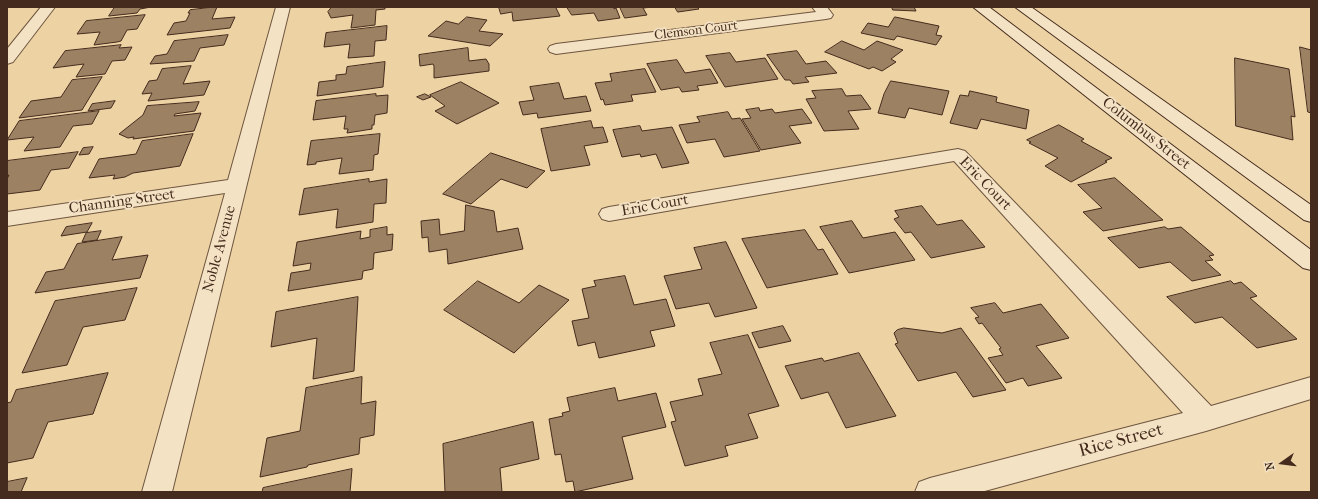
<!DOCTYPE html>
<style>
body{margin:0}
#map{position:relative;width:1318px;height:499px;overflow:hidden;background:#edd2a4;font-family:"IM FELL French Canon",serif}
canvas{display:block}
.frame{position:absolute;inset:0;border:8px solid #442b1d;pointer-events:none}
.north{position:absolute;left:1262px;top:443px;width:40px;height:40px;-webkit-text-stroke:3px #f3e2c4;paint-order:stroke;rotate:256deg;font-size:11px;font-weight:700;line-height:16px;text-align:center;color:#442b1d}
.north::after{content:'';display:block;margin:auto;width:14px;height:18px;background:#442b1d;clip-path:polygon(50% 0,100% 100%,50% 72%,0 100%)}
</style>
<div id="map">
<canvas width="1318" height="499"></canvas>
<div class="frame"></div>
<div class="north">N</div>
</div>
<script>
const context = document.querySelector('canvas').getContext('2d');
context.lineJoin = 'round';
function paint(path, color) {
  context.fillStyle = color;
  context.fill(path, 'evenodd');
}
function strokePath(path, color, width, dash) {
  context.strokeStyle = color;
  context.lineWidth = width;
  context.lineCap = dash ? 'butt' : 'round';
  context.setLineDash(dash || []);
  context.stroke(path);
}
function write(font, color, halo, rows, align = 'center') {
  context.font = font + ' "IM FELL French Canon",serif';
  context.lineWidth = 3.5;
  context.setLineDash([]);
  context.textBaseline = 'middle';
  context.strokeStyle = halo;
  context.fillStyle = color;
  for (const [text, x, y, turn = 0] of rows) {
    context.save();
    context.translate(x, y);
    context.rotate((+turn || 0) * Math.PI / 180);
    context.textAlign = isNaN(turn) ? turn : align;
    if (halo) context.strokeText(text, 0, 0);
    context.fillText(text, 0, 0);
    context.restore();
  }
}
const building = new Path2D(`
 M115,7H151L140,9L137,13L109,16Z
 M217,7L212,19L235,17L230,28L167,35L174,23L186,21L190,13H188L190,10Z
 M332,7H385V9L376,10L375,25L351,28L353,15L331,18L328,12Z
 M499,7H559L556,8L560,16L513,21L512,12L501,14Z
 M567,7H614V9L616,8L620,18L598,21L594,13L572,15Z
 M620,7H653L643,8L647,15L625,18Z
 M675,7H697L699,9L678,12Z
 M892,7H914L916,11L893,10Z
 M145,15L137,29L127,30L121,41L117,42L94,45L100,32L77,34L86,21Z
 M467,17L487,20L479,31L503,34L490,46L428,36L446,21L458,24Z
 M895,17L939,26L936,35L942,36L936,45L897,36L894,40L861,33L868,23L888,27Z
 M387,26L386,40L375,41L374,56L348,58L350,44L324,47L326,33Z
 M228,35L224,45L200,48L194,61L150,64L155,56L167,54L174,41Z
 M842,41L864,50L877,41L903,50L891,59L896,62L882,71L873,67L869,69L825,52Z
 M121,45L119,48L132,47L125,60L112,61L105,74L76,77L84,64L53,68L65,51Z
 M1300,47L1311,50V113L1308,112Z
 M468,48L469,61L486,59L489,64V71L434,78V66L433,64L420,66L419,55Z
 M797,51L806,64L826,61L837,73L805,77L809,82L793,84L790,80H785L767,55Z
 M730,53L736,62L765,58L778,79L725,87L706,56Z
 M1235,58L1289,69L1295,117L1291,116L1293,140L1236,126Z
 M677,60L685,73L710,69L718,83L697,86L699,90L682,92L679,87L661,90L647,64Z
 M385,62L383,87L317,96L319,82L336,80V75L346,74L347,67Z
 M191,66L183,84L210,81L204,95L148,101L152,93L142,94L149,81L157,80L162,69Z
 M645,69L656,92L631,95L633,101L605,105L603,99L601,100L595,83L612,81L610,74Z
 M102,77L82,110L19,118L31,101L61,97L72,80Z
 M891,81L949,91L942,115L909,108L905,118L878,113L884,94Z
 M461,82L499,103L457,124L435,111L445,106L430,95Z
 M559,83L564,99L586,96L591,111L538,118L537,113L523,115L519,102L534,100L530,87Z
 M842,89L846,96L861,95L871,109L848,111L859,129L824,131L806,99L816,98L812,91Z
 M970,91L997,97L996,102L1029,110L1026,129L981,119L977,129L950,123L960,95L968,96Z
 M376,94V96L388,95L387,113L375,115L374,125H372V129L347,133L348,129H344L346,116L313,120L316,101Z
 M425,94L431,97L423,100L417,97Z
 M115,101L111,108L88,111L92,104Z
 M199,102L195,111L175,114L174,116L201,113L194,131L133,139L134,137L128,138L119,134L143,115L147,106Z
 M759,108L760,111L772,109L775,113L802,109L812,123L789,126L801,143L761,150L742,119L751,118L746,110Z
 M99,111L92,124L73,126L60,147L24,151L34,137L7,140L19,121Z
 M728,112L732,119L740,118L760,151L724,157L715,139L687,143L679,125L700,122L697,117Z
 M591,121L593,128L603,127L608,142L584,146L590,165L551,171L541,129Z
 M1059,125L1084,139L1081,141L1112,158L1105,161L1107,162L1071,182L1045,166L1058,158L1029,143L1031,142L1027,140Z
 M640,126L642,131L672,127L689,163L662,168L656,154L641,157L640,154L622,157L613,130Z
 M193,134L180,166L133,173L125,177L113,179L115,175L89,178L99,159L136,154L142,141Z
 M380,134L378,154L374,155L373,170L339,174L342,158L316,162V164L307,165L311,141Z
 M93,147L89,154L79,155L83,148Z
 M78,152L69,168L51,170L40,190L7,194V179L9,175L7,176V161Z
 M491,153L545,171L527,188L501,179L471,204L443,194Z
 M1115,178L1163,220L1103,231L1083,212L1102,208L1078,185Z
 M369,179V182L387,179L386,203L374,204L373,222L336,228L338,209L299,215L304,189Z
 M466,205L494,211L497,232L518,228L523,249L448,264L447,249L429,252L428,237L422,238L421,221L439,219L440,235L464,231Z
 M922,206L937,225L962,220L985,247L931,258L911,232L905,233L894,219L899,217L895,211Z
 M852,221L863,238L895,232L915,260L849,273L820,227Z
 M92,223L87,232L61,236L66,227Z
 M387,227V235L393,234L392,250L374,253L373,269L363,271L362,279L288,291L291,273L310,270L311,263L293,266L297,242L361,231L360,239L370,237V230Z
 M1165,227L1168,229L1181,227L1214,255L1209,256L1213,260L1205,261L1221,275L1192,281L1170,262L1139,268L1108,238Z
 M805,230L818,250L823,249L838,274L767,288L742,239Z
 M101,231L97,240L82,242L86,233Z
 M122,237L112,260L148,255L140,278L35,293L46,272L64,269L77,244Z
 M726,242L757,308L715,317L709,303L676,309L664,276L702,269L694,248Z
 M625,276L634,305L666,299L675,326L650,331L655,346L599,358L595,342L578,346L572,321L589,318L582,289L596,286L594,281Z
 M478,281L519,303L539,285L569,300L514,353L444,310Z
 M1231,281L1234,284L1241,282L1257,296L1250,298L1297,339L1257,348L1222,317L1195,323L1167,297Z
 M137,288L125,320L83,327L67,365L22,373L55,301Z
 M358,297L354,371L313,379L317,338L271,347L276,312Z
 M995,303L1003,313L1041,304L1069,338L1036,346L1062,378L1028,386L1023,378L1006,383L988,358L1003,355L999,349L1001,348L982,323L979,324L975,318L979,317L971,308Z
 M783,326L791,341L759,348L752,333Z
 M904,328L942,333L961,328L1006,390L973,397L956,372L918,381L895,344L898,343L894,333L897,330Z
 M748,335L779,406L748,414L758,438L725,446L728,456L685,466L671,422L676,421L670,402L703,395L698,379L722,374L710,343Z
 M859,353L896,416L846,428L828,392L801,399L785,366L822,358L824,361Z
 M108,373L93,414L48,422L33,458L7,463V403L11,402L16,390Z
 M362,377L361,404L376,401L374,435L360,438L359,454L308,465L307,467L260,477L267,438L300,431L306,388Z
 M615,388L618,401L656,393L666,427L622,437L633,479L575,492L573,481L566,482L561,454L555,455L549,419L563,416L562,413L570,411L567,398Z
 M533,422L539,459L500,468L502,492H445L443,444Z
 M352,469L350,492H262L263,488Z
 M27,478L21,492H7V482Z`);
const minor = new Path2D(`
 M41,7H55L13,62L7,64V49Z
 M276,7H290L172,492H142L225,193L7,226V212L228,180Z
 M812,7H827L833,15L831,18L826,19L556,54L550,52L548,49L550,46L556,44L816,12Z
 M958,149L965,151L1211,406L1311,377V399L1206,431L981,492H915L919,482L930,478L1183,413L954,161L609,221L602,219L599,214L602,209L609,207Z`);
const secondary = new Path2D(`
 M973,7H989L1311,250V270L1303,268Z
 M1015,7H1031L1311,205V222L1304,220Z`);
const farStreetnames = [
 ["Clemson Court",696,31,-7]
];
const streetNames = [
 ["Columbus Street",1146,134,38],
 ["Eric Court",985,184,46],
 ["Channing Street",122,202,-8],
 ["Eric Court",655,206,-10],
 ["Noble Avenue",220,249,-75]
];
const nearStreetnames = [
 ["Rice Street",1121,441,-15]
];
paint(building, '#9c8263');
strokePath(building, '#442b1d', 1);
strokePath(minor, '#6e553f', 2);
strokePath(secondary, '#442b1d', 2);
paint(minor, '#f3e2c4');
paint(secondary, '#f3e2c4');
write('13px', '#442b1d', '#f3e2c4', farStreetnames);
write('15px', '#442b1d', '#f3e2c4', streetNames);
write('18px', '#442b1d', '#f3e2c4', nearStreetnames);
</script>
